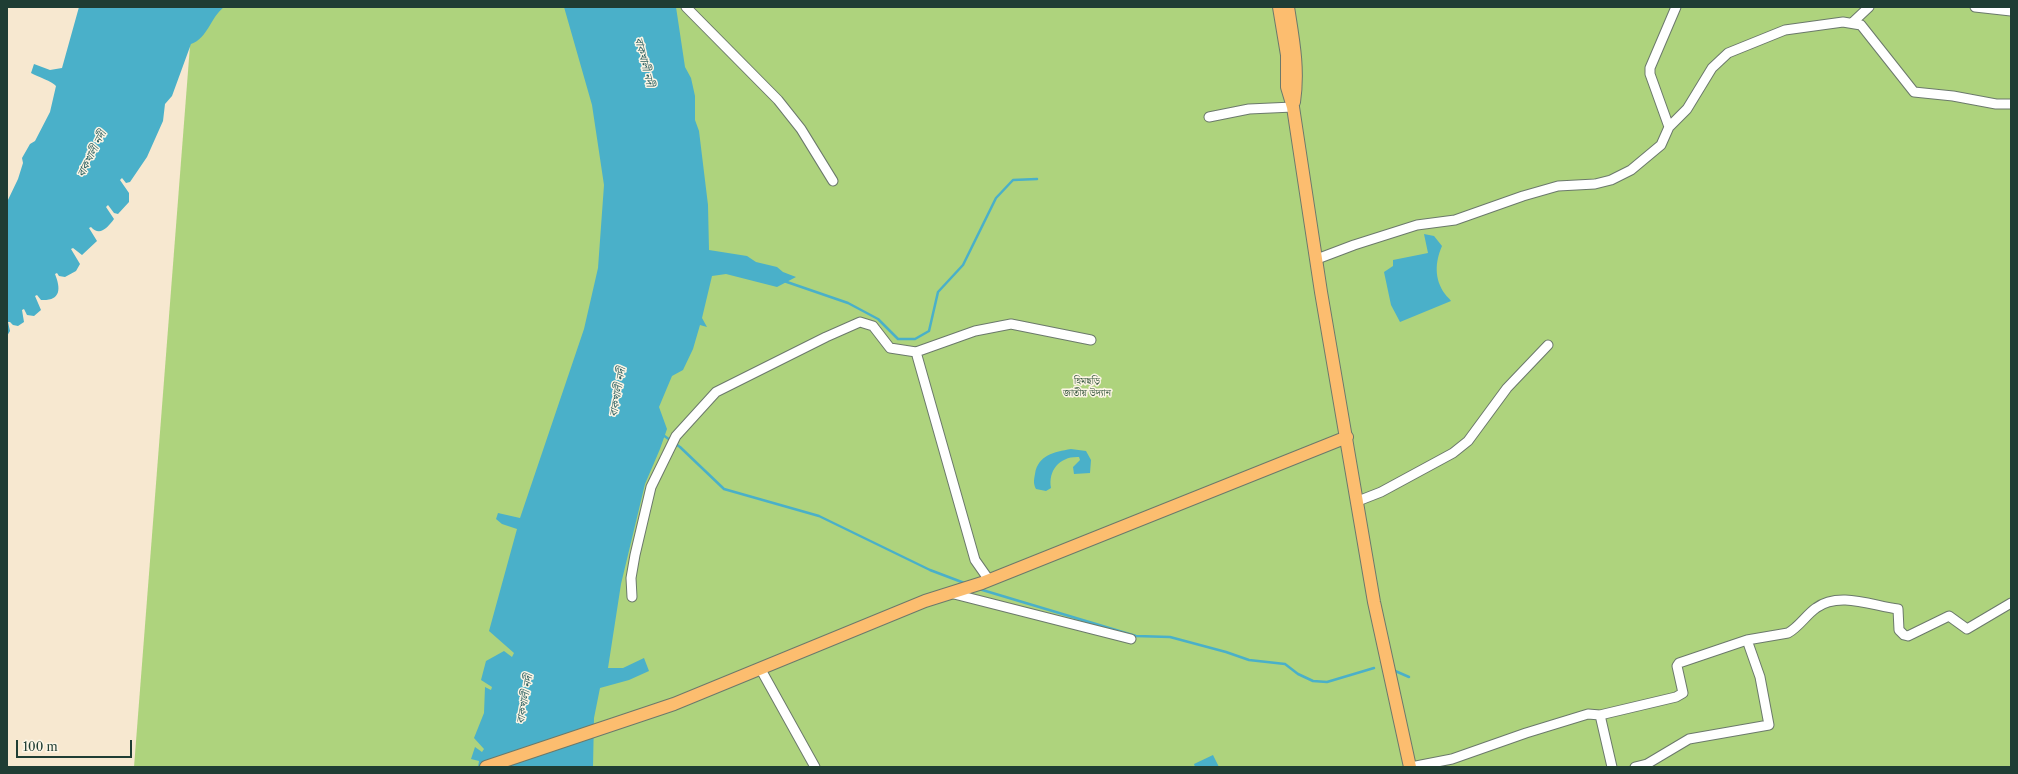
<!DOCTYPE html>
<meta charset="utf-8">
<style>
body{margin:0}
#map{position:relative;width:2018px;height:774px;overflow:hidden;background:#f7e8d0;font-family:"Libre Caslon Text",serif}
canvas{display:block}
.frame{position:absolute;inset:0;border:8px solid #1f3d34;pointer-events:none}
.scale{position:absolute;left:16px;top:740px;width:116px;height:18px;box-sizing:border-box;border:2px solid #1f3d34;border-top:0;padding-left:5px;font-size:12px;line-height:14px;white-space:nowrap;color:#1f3d34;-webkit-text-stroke:3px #fcf5e5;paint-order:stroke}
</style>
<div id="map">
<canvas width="2018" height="774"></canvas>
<div class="frame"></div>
<div class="scale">100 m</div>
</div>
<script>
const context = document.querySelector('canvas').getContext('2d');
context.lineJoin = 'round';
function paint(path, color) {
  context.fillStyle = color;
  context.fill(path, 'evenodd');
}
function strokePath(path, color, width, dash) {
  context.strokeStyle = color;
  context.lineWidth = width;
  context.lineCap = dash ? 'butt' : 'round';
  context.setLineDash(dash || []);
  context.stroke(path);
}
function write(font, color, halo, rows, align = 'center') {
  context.font = font + ' "Libre Caslon Text","Noto Serif Bengali",serif';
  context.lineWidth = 3;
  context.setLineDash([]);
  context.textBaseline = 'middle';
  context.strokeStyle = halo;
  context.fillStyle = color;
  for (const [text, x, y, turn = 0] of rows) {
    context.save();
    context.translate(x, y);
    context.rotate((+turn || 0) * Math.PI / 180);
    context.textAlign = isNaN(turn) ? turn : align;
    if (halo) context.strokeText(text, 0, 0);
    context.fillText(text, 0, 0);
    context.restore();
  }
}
const green = new Path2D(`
 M193,7H2011V767H134Z`);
const water = new Path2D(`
 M79,7H224C210,18 208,38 191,44L172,96L165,104L163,121L147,157L130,182L126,183L122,178L120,180L129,193V202L118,214L114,213L108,205L106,207L114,219C108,227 100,237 91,227L89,228L97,241L82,255L73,248L71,249L80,264L76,271L65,277L59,276L57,273L55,274C61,289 61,301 41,300L37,295L35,296L41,310L34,316L27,315L24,309L22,310L24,322L18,326L13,325L10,322H8L10,331L7,336V202L18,179L23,163L22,158L30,144L35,141L50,112L56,86C52,81 38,77 31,73L34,64L50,70L62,68Z
 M564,7H676L685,67L691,78L695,96V120L699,131L708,205L709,250L747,256L756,262L777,267L783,272L796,277L777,287L726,274L712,276L702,318L707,327L700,325L693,349L683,370L672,376L659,407L667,429L660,449L645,484L621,584L608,668H623L644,658L649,671L629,680L600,688L594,718L593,767H478L479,761L471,759L475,747L482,752L484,749L474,738L484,713L485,687L491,690L492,687L481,680L486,661L504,651L512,657L514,653L489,631L517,529L502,524L496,519L498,513L520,518L584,329L598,268L604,185L592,105Z
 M1424,234L1434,236L1442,246C1435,262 1434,279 1445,294C1447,297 1449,298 1451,301L1400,322L1391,305L1384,272L1393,266V260L1428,253Z
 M1071,449L1086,451L1091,460L1090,473L1074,474L1073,467L1080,460L1079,457C1060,456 1048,470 1051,488L1046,491L1036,489C1033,483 1034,480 1035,474C1038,455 1054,452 1071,449Z
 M1213,755L1219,767H1195L1194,764Z`);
const stream = new Path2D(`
 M784,281L848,303L878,319L898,339H915L929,331L938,292L963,265L996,198L1013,180L1037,179
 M663,435L680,447L724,489L819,516L930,570L967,584
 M979,589L1136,636L1170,637L1226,652L1249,660L1285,664L1298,674L1313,681L1327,682L1374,668
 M1393,670L1409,677`);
const minor = new Path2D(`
 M686,7L778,100L801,129L833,181
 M1975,7L2011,11
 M1853,22L1869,7
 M1209,117L1249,109L1293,107
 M1669,127L1650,74V68L1676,7
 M1317,259L1354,245L1417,225L1455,220L1523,196L1558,186L1595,184L1611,180L1631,170L1661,145L1669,127L1687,109L1712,68L1728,53L1785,30L1843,22L1861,25L1914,92L1953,96L1996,104H2011
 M916,352L975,560L989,580
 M1358,501L1381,492L1453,453L1468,441L1507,388L1548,345
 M950,593L1131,639
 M632,597L631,578L635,555L651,487L676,436L716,392L826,337L860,322L873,326L890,348L916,352L975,331L1011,324L1091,340
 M760,668L815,767
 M1600,715L1612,767
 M1411,767L1452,759L1526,733L1588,714L1600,715L1676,697L1683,693L1677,666L1679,663L1747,640L1788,633C1799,627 1806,615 1816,608C1839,591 1873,606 1898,609L1899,630L1904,635L1908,636L1949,616L1967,629L2011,603
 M1635,767L1647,764L1689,739L1769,725L1760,677L1747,640`);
const major = new Path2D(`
 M1279,7L1287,55V87L1293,107L1321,292L1374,602L1410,767
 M1288,7C1293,39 1299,69 1294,102
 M486,767L674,704L925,601L982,583L1347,437`);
const parkNames = [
 ["হিমছড়ি",1087,381],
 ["জাতীয় উদ্যান",1087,393]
];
const waterNames = [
 ["বাকখালী নদী",644,62,76],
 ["বাকখালী নদী",92,154,-63],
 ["বাকখালী নদী",618,392,-80],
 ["বাকখালী নদী",525,699,-80]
];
paint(green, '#aed37d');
paint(water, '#4ab0c9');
strokePath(stream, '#4ab0c9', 2.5);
strokePath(minor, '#6b796b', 11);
strokePath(major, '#6b796b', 14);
strokePath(minor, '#fff', 9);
strokePath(major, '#fcbd6f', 12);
write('10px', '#3c5b43', '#fcf5e5', parkNames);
write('italic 11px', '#2c6061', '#fcf5e5', waterNames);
</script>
